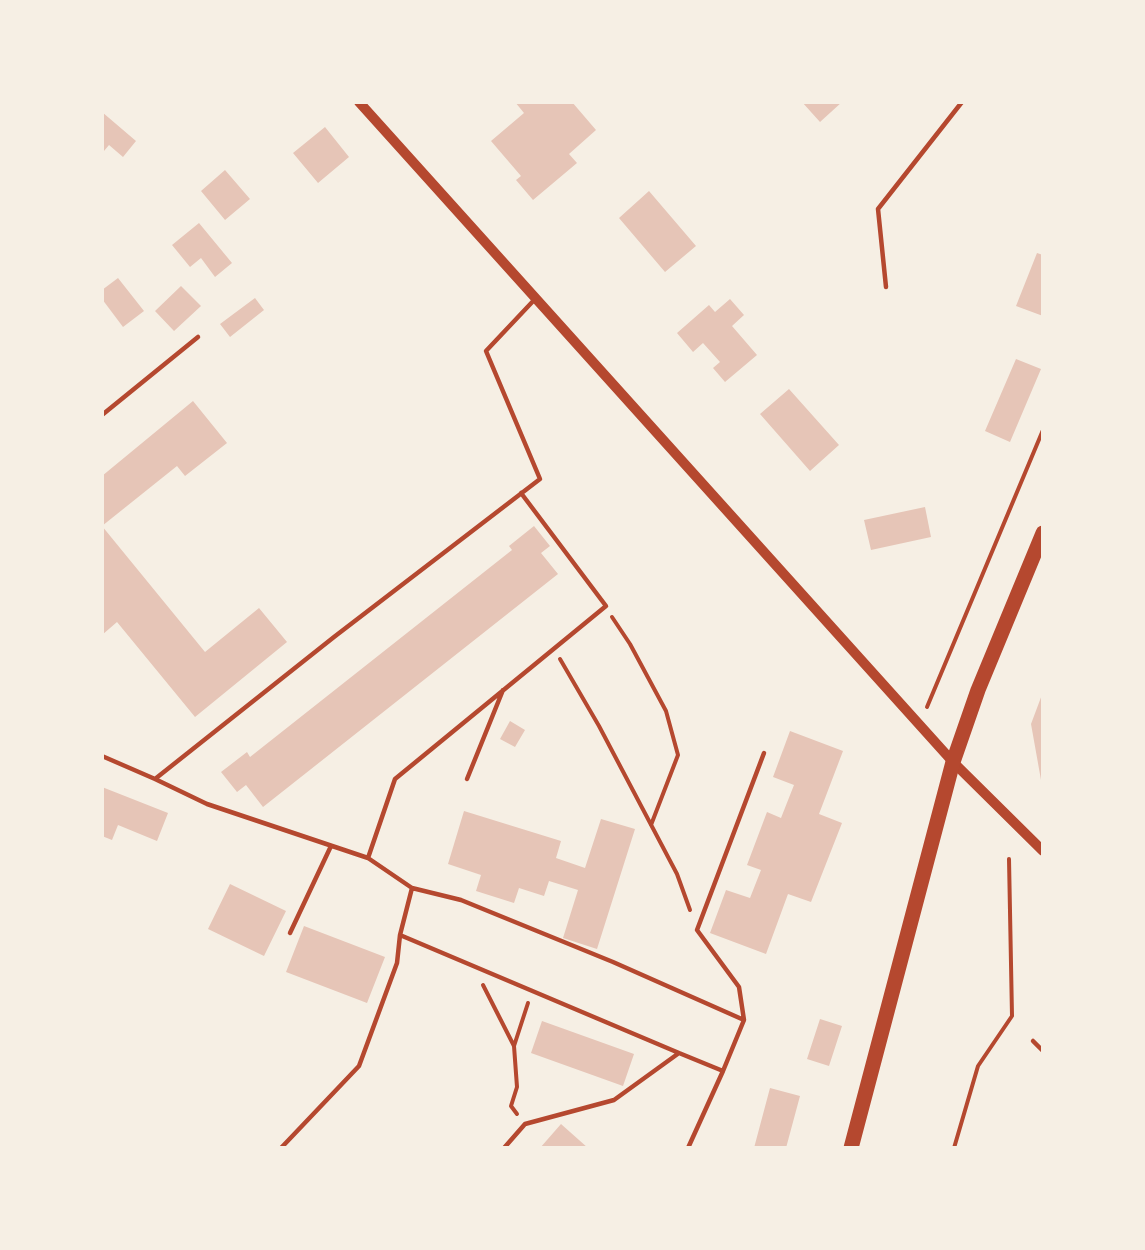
<!DOCTYPE html>
<style>
body{margin:0}
#map{position:relative;width:1145px;height:1250px;overflow:hidden;background:#f6efe4;font-family:Raleway,sans-serif}
canvas{display:block}
.frame{position:absolute;inset:0;border:104px solid #f6efe4;pointer-events:none}
</style>
<div id="map">
<canvas width="1145" height="1250"></canvas>
<div class="frame"></div>
</div>
<script>
const context = document.querySelector('canvas').getContext('2d');
context.lineJoin = 'round';
function paint(path, color) {
  context.fillStyle = color;
  context.fill(path, 'evenodd');
}
function strokePath(path, color, width, dash) {
  context.strokeStyle = color;
  context.lineWidth = width;
  context.lineCap = dash ? 'butt' : 'round';
  context.setLineDash(dash || []);
  context.stroke(path);
}
const building = new Path2D(`
 M515,102H572L596,130L569,154L577,163L533,200L516,180L521,176L491,141L524,113Z
 M802,102H842L820,122Z
 M102,112L136,141L123,157L109,145L104,151L102,149Z
 M325,127L349,157L318,183L293,153Z
 M225,170L250,199L225,220L201,191Z
 M649,191L696,246L665,272L619,218Z
 M199,223L232,263L215,277L201,258L190,267L172,245Z
 M1037,253L1043,255V316L1016,306Z
 M118,278L144,311L123,327L102,299V290Z
 M181,286L201,306L174,331L155,311Z
 M255,298L264,310L230,337L220,324Z
 M730,299L744,315L732,326L757,355L725,382L713,368L720,362L703,343L693,352L677,333L709,305L715,312Z
 M1016,359L1041,369L1010,442L985,431Z
 M789,389L839,445L810,471L760,414Z
 M193,401L227,443L185,476L177,466L102,526L205,652L259,608L287,642L195,717L117,622L102,635V476Z
 M925,507L931,537L871,550L864,520Z
 M534,526L550,546L541,553L558,574L263,807L246,785L237,792L221,772L247,752L250,757L512,550L509,546Z
 M1043,692V783L1041,780L1031,724Z
 M510,721L525,730L515,747L500,739Z
 M790,731L843,751L819,814L842,823L811,902L788,894L766,954L710,933L726,890L750,898L761,870L747,865L767,812L781,818L794,785L773,777Z
 M102,787L168,813L157,841L118,825L112,840L102,836Z
 M464,811L561,841L556,858L585,868L601,819L635,829L597,949L563,938L578,890L549,881L544,896L519,888L514,903L476,891L481,875L448,864Z
 M230,884L286,911L264,956L208,929Z
 M304,926L385,957L367,1003L286,972Z
 M820,1019L842,1026L829,1066L807,1059Z
 M542,1021L634,1054L623,1086L531,1053Z
 M770,1088L800,1096L786,1148H754Z
 M561,1124L588,1148H540Z`);
const path = new Path2D(`
 M612,617L630,644L666,711L678,755L651,825
 M560,659L599,726L677,874L690,910
 M927,707L1043,430
 M483,985L514,1046
 M517,1114L511,1106L517,1087L514,1046L528,1003
 M954,1148L978,1066L1012,1016L1009,859`);
const service = new Path2D(`
 M886,287L878,209L962,102
 M102,415L198,337
 M521,493L606,606L395,779L368,858L412,888L400,935L679,1053
 M102,756L155,779L334,637L540,479L486,351L536,298
 M155,779L207,804L368,858
 M467,779L503,690
 M412,888L461,900L613,962L744,1020L723,1071L688,1148
 M290,933L331,846
 M744,1020L739,987L697,930L764,753
 M1033,1041L1043,1051
 M281,1148L359,1066L397,963L400,935
 M504,1148L525,1124L614,1100L679,1053L723,1071`);
const tertiary = new Path2D(`
 M359,102L953,762L1043,851`);
const primary = new Path2D(`
 M851,1148L953,762L978,690L1043,533`);
paint(building, '#e6c5b7');
strokePath(path, '#b5482f', 4);
strokePath(service, '#b5482f', 4.5);
strokePath(tertiary, '#b5482f', 10);
strokePath(primary, '#b5482f', 15);
</script>
